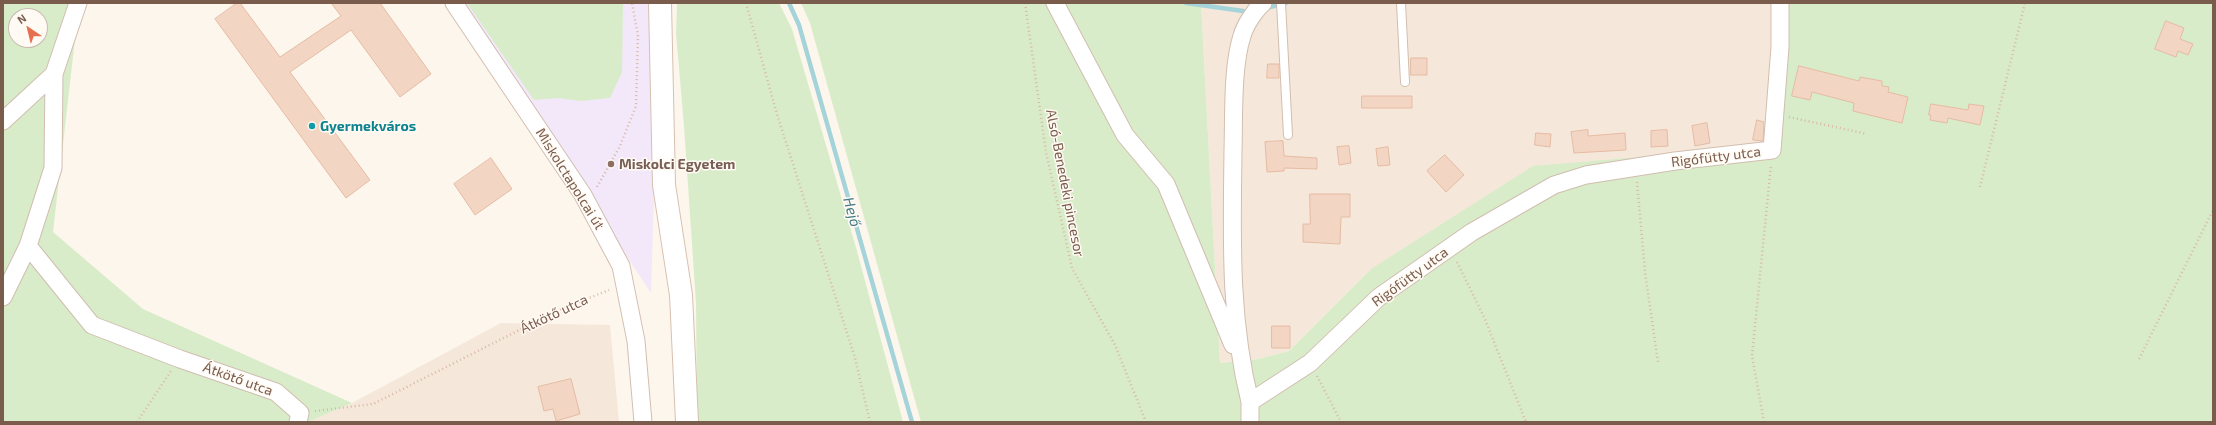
<!DOCTYPE html>
<meta charset="utf-8">
<style>
body{margin:0}
#map{position:relative;width:2216px;height:425px;overflow:hidden;background:#fdf6ec;font-family:"Exo 2",sans-serif}
canvas{display:block}
.frame{position:absolute;inset:0;border:4px solid #7a5c4d;pointer-events:none}
.north{position:absolute;left:8px;top:8px;width:40px;height:40px;box-sizing:border-box;background:#fffaf3;border:1px solid #cabbb1;border-radius:50%;rotate:325deg;font-size:11px;font-weight:700;line-height:16px;text-align:center;color:#7a5c4d}
.north::after{content:'';display:block;margin:auto;width:14px;height:18px;background:#e76f51;clip-path:polygon(50% 0,100% 100%,50% 72%,0 100%)}
</style>
<div id="map">
<canvas width="2216" height="425"></canvas>
<div class="frame"></div>
<div class="north">N</div>
</div>
<script>
const context = document.querySelector('canvas').getContext('2d');
context.lineJoin = 'round';
function paint(path, color) {
  context.fillStyle = color;
  context.fill(path, 'evenodd');
}
function strokePath(path, color, width, dash) {
  context.strokeStyle = color;
  context.lineWidth = width;
  context.lineCap = dash ? 'butt' : 'round';
  context.setLineDash(dash || []);
  context.stroke(path);
}
function write(font, color, halo, rows, align = 'center') {
  context.font = font + ' "Exo 2",sans-serif';
  context.lineWidth = 3;
  context.setLineDash([]);
  context.textBaseline = 'middle';
  context.strokeStyle = halo;
  context.fillStyle = color;
  for (const [text, x, y, turn = 0] of rows) {
    context.save();
    context.translate(x, y);
    context.rotate((+turn || 0) * Math.PI / 180);
    context.textAlign = isNaN(turn) ? turn : align;
    if (halo) context.strokeText(text, 0, 0);
    context.fillText(text, 0, 0);
    context.restore();
  }
}
const residential = new Path2D(`
 M1201,3H1788L1780,145L1371,269L1289,351L1258,359L1220,363Z
 M501,323L610,325L619,422H308L352,403Z`);
const education = new Path2D(`
 M459,3H660L651,293Z`);
const green = new Path2D(`
 M3,3H85L75,39L53,232L143,309L352,403L308,422H3ZM16,16H40V40H16Z
 M467,3H623L622,72L610,98L581,101L558,98L534,100Z
 M677,3H779L792,29L857,251L903,422H697L696,303L684,126L676,33Z
 M801,3H1201L1220,363L1258,359L1289,351L1371,269L1533,166L1780,145L1788,3H2213V422H921L810,23Z`);
const stream = new Path2D(`
 M789,3L799,25L912,422
 M1186,3L1243,11
 M1270,7L1286,3`);
const building = new Path2D(`
 M237,3H240L280,57L341,16L331,3H380L431,74L400,97L351,30L290,72L370,180L346,198L215,19Z
 M2166,21L2184,28L2180,39L2193,44L2188,55L2178,51L2176,57L2155,49Z
 M1411,58H1427V75H1411Z
 M1268,64H1279V78H1267Z
 M1799,66L1859,81L1860,77L1882,81V86L1889,87L1888,92L1908,97L1902,123L1853,111L1854,103L1812,92L1810,100L1792,96Z
 M1362,96H1412V108H1362Z
 M1931,104L1968,110L1969,104L1984,106L1980,125L1948,118L1947,123L1930,120L1931,115H1929Z
 M1757,120L1764,122L1763,141L1753,140Z
 M1707,123L1710,143L1695,146L1692,126Z
 M1588,130V136L1625,133L1626,150L1574,153L1571,132Z
 M1667,130L1668,146L1651,147V131Z
 M1536,133L1551,134L1550,147L1535,145Z
 M1283,141L1284,156L1317,158V169L1284,168V171L1267,172L1265,142Z
 M1349,146L1351,163L1339,165L1337,147Z
 M1388,147L1390,165L1378,166L1376,149Z
 M1445,155L1464,175L1446,192L1427,171Z
 M491,158L512,189L475,215L454,184Z
 M1310,194H1350V217H1341L1340,244L1303,242V224H1310Z
 M1272,326H1290V348H1272Z
 M571,379L580,414L556,421L553,409L544,411L538,387Z`);
const path = new Path2D(`
 M746,3L776,111L855,358L870,422
 M1025,3L1046,152L1072,268L1115,345L1146,422
 M1789,117L1867,134
 M1637,182L1645,272L1658,362
 M597,187L620,146L636,106L638,36L632,3
 M1980,187L2025,3
 M1457,262L1484,317L1526,422
 M2139,359L2213,210
 M1317,376L1341,422
 M315,411L373,404L559,310L609,290
 M137,422L171,371
 M1764,422L1752,356L1771,165`);
const lane = new Path2D(`
 M1281,3L1288,135
 M1401,3L1405,82`);
const street = new Path2D(`
 M454,3L583,195L621,266L636,341L643,422
 M1055,3L1125,135L1166,184L1233,345
 M1263,3C1255,10 1245,25 1242,36C1232,66 1234,118 1233,150C1232,237 1229,317 1250,402L1310,363L1379,297L1472,232L1554,185L1586,175L1675,161L1772,150L1780,47V3
 M3,121L54,74L78,3
 M28,246L92,325L180,359L276,392L300,413L298,422
 M3,297L28,246L53,168L54,74
 M1250,422V402`);
const secondary = new Path2D(`
 M660,3L664,185L681,295L687,422`);
const markers = [
 [312,126,4,"#0f9aa8"],
 [611,164,4,"#8d6e63"]
];
const cultureNames = [
 ["Gyermekváros",320,126]
];
const streetNames = [
 ["Rigófütty utca",1716,157,-7],
 ["Miskolctapolcai út",570,179,58],
 ["Alsó-Benedeki pincesor",1065,183,79],
 ["Rigófütty utca",1410,277,-36],
 ["Átkötő utca",554,314,-25],
 ["Átkötő utca",238,379,20]
];
const educationNames = [
 ["Miskolci Egyetem",619,164]
];
const waterNames = [
 ["Hejő",852,212,74]
];
paint(residential, '#f5e8da');
paint(education, '#f3e8fa');
paint(green, '#d8ecc9');
strokePath(stream, '#a5d3da', 4.5);
paint(building, '#f3d5c3');
strokePath(building, '#e6bba3', 1);
strokePath(lane, '#d1beb0', 10);
strokePath(street, '#d1beb0', 19);
strokePath(secondary, '#d6c0b0', 24);
strokePath(path, '#d9b8a5', 2.5, [1, 3]);
strokePath(lane, '#fff', 8);
strokePath(street, '#fff', 17);
strokePath(secondary, '#fff', 22);
for (const [x, y, r, color] of markers) {
  const dot = new Path2D();
  dot.arc(x, y, r, 0, 2 * Math.PI);
  context.fillStyle = color;
  context.fill(dot);
  strokePath(dot, '#fffaf3', 1.5);
}
write('bold 14px', '#0d838f', '#fffaf3', cultureNames, 'left');
write('14px', '#7a5c4d', '#fffaf3', streetNames);
write('bold 14px', '#785e54', '#fffaf3', educationNames, 'left');
write('italic 15px', '#437c86', '#fffaf3', waterNames);
</script>
